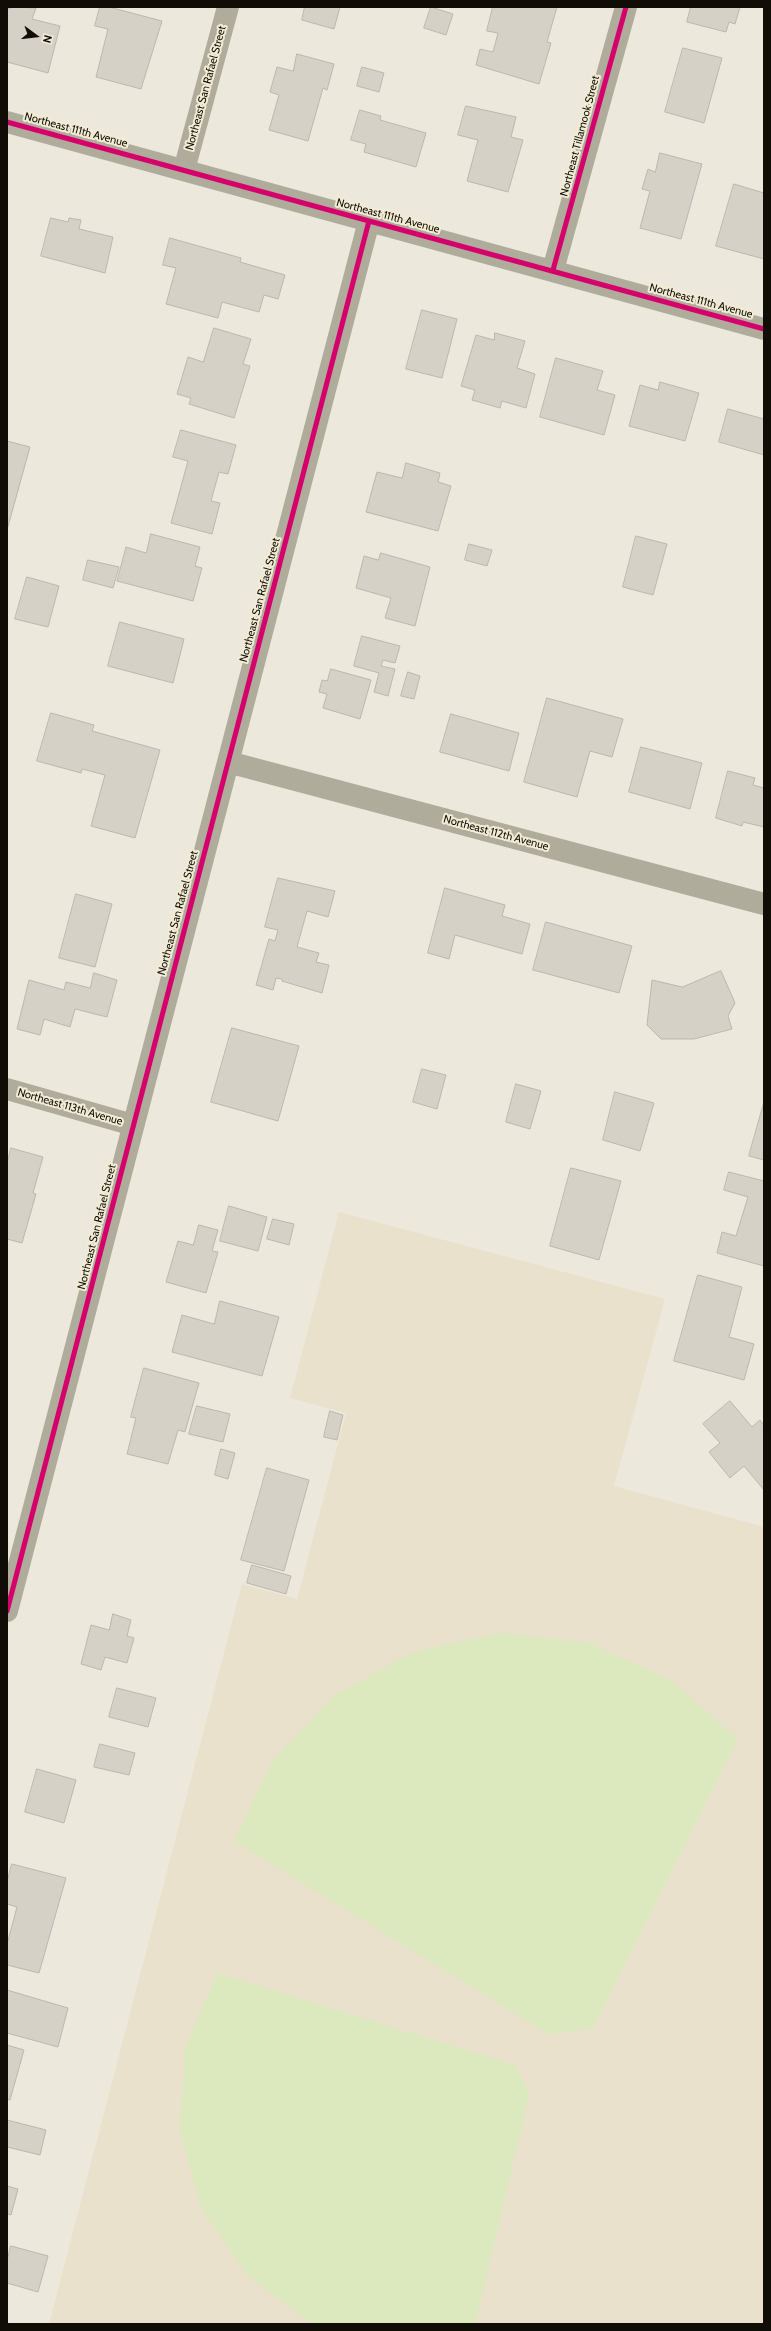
<!DOCTYPE html>
<style>
body{margin:0}
#map{position:relative;width:771px;height:2331px;overflow:hidden;background:#ece8dc;font-family:Cabin,sans-serif}
canvas{display:block}
.frame{position:absolute;inset:0;border:8px solid #100d06;pointer-events:none}
.north{position:absolute;left:16px;top:16px;width:40px;height:40px;-webkit-text-stroke:3px #f3ecd5;paint-order:stroke;rotate:105deg;font-size:11px;font-weight:700;line-height:16px;text-align:center;color:#100d06}
.north::after{content:'';display:block;margin:auto;width:14px;height:18px;background:#100d06;clip-path:polygon(50% 0,100% 100%,50% 72%,0 100%)}
</style>
<div id="map">
<canvas width="771" height="2331"></canvas>
<div class="frame"></div>
<div class="north">N</div>
</div>
<script>
const context = document.querySelector('canvas').getContext('2d');
context.lineJoin = 'round';
function paint(path, color) {
  context.fillStyle = color;
  context.fill(path, 'evenodd');
}
function strokePath(path, color, width, dash) {
  context.strokeStyle = color;
  context.lineWidth = width;
  context.lineCap = dash ? 'butt' : 'round';
  context.setLineDash(dash || []);
  context.stroke(path);
}
function write(font, color, halo, rows, align = 'center') {
  context.font = font + ' Cabin,sans-serif';
  context.lineWidth = 4;
  context.setLineDash([]);
  context.textBaseline = 'middle';
  context.strokeStyle = halo;
  context.fillStyle = color;
  for (const [text, x, y, turn = 0] of rows) {
    context.save();
    context.translate(x, y);
    context.rotate((+turn || 0) * Math.PI / 180);
    context.textAlign = isNaN(turn) ? turn : align;
    if (halo) context.strokeText(text, 0, 0);
    context.fillText(text, 0, 0);
    context.restore();
  }
}
const built = new Path2D(`
 M339,1212L665,1299L614,1486L764,1527V2324H49L242,1584L297,1599L346,1413L290,1398Z`);
const green = new Path2D(`
 M500,1633L589,1643L671,1680L738,1739L593,2028L550,2035L234,1841L273,1760L335,1695L413,1652Z
 M217,1973L515,2065L530,2092L475,2324H312L247,2275L201,2208L180,2130L185,2048Z`);
const building = new Path2D(`
 M11,7L36,8L32,19L60,26L48,73L7,62V8L10,9Z
 M100,7H109L162,21L141,89L96,77L108,29L95,26Z
 M305,7H340L334,29L302,20Z
 M431,7L453,14L446,35L424,28Z
 M493,7H557L547,42L551,43L539,84L476,65L480,49L493,52L498,33L487,31Z
 M691,7H740L735,24L729,22L726,32L687,22Z
 M683,48L722,58L704,123L665,112Z
 M297,54L334,64L327,90L323,88L308,141L269,130L279,95L270,92L277,67L293,71Z
 M362,67L384,73L379,92L357,86Z
 M466,106L516,117L511,137L523,140L508,192L467,181L478,140L458,135Z
 M360,110L381,116L380,120L426,133L416,167L364,152L366,144L351,140Z
 M660,153L702,164L681,239L640,228L650,191L642,189L648,169L655,172Z
 M734,184L764,193V259L716,246Z
 M51,218L68,222L69,218L81,220L79,229L113,237L105,273L41,256Z
 M170,238L241,258L240,262L285,275L278,299L264,295L259,312L222,302L218,318L166,304L176,268L163,265Z
 M422,310L457,319L442,378L406,369Z
 M214,328L251,339L243,364L250,366L234,418L189,404L191,398L177,394L188,357L203,362Z
 M495,333L525,341L517,368L535,374L526,408L502,401L500,408L472,400L475,390L461,386L476,335L494,340Z
 M556,358L603,371L597,390L615,395L604,435L540,417Z
 M660,382L699,393L685,441L629,426L640,385L658,390Z
 M728,409L764,419V455L719,442Z
 M181,430L236,445L228,474L219,472L211,501L220,503L212,534L171,523L188,461L173,457Z
 M7,441L30,447L7,530Z
 M406,463L440,473L438,482L451,486L438,531L366,512L377,472L402,478Z
 M151,534L200,547L195,566L202,568L193,601L117,581L126,547L146,553Z
 M636,536L667,544L653,595L623,587Z
 M469,544L492,550L487,566L465,560Z
 M381,553L430,567L415,626L385,618L391,598L356,588L364,556L378,560Z
 M88,560L119,567L113,588L83,580Z
 M27,577L59,586L48,627L15,619Z
 M120,622L184,639L173,683L108,666Z
 M362,636L400,646L395,663L383,660L381,666L395,669L388,696L374,692L379,673L354,666Z
 M331,669L371,680L360,719L323,708L327,694L319,692L322,680L327,681Z
 M408,672L420,676L414,699L401,696Z
 M547,698L623,719L612,757L590,751L577,797L524,782Z
 M51,713L94,725L92,731L160,750L135,838L91,826L105,775L82,769L81,773L37,761Z
 M451,714L519,733L509,771L440,752Z
 M641,747L702,763L690,809L629,792Z
 M728,771L755,778L753,785L764,788V827L743,822L742,826L716,818Z
 M278,878L335,891L328,917L307,911L297,947L319,953L316,962L329,965L322,993L282,981V979L276,978L273,990L256,985L269,939L275,941L278,930L265,927Z
 M445,888L505,905L502,916L530,924L522,954L455,935L449,959L428,953Z
 M76,894L112,904L95,967L59,958Z
 M546,922L632,946L619,993L533,970Z
 M721,971L735,1003L728,1016L732,1029L694,1039H661L647,1025L652,980L682,987Z
 M94,973L117,980L107,1017L75,1009L70,1027L44,1019L40,1035L17,1029L29,980L64,990L66,982L90,988Z
 M232,1028L299,1046L278,1121L211,1102Z
 M422,1069L446,1075L437,1109L413,1102Z
 M516,1084L541,1091L530,1129L506,1122Z
 M615,1092L654,1103L640,1151L603,1140Z
 M764,1102V1160L749,1156Z
 M11,1148L43,1157L33,1193L36,1194L22,1243L7,1239V1165Z
 M571,1168L621,1181L599,1260L550,1246Z
 M729,1172L764,1181V1266L717,1253L722,1232L736,1236L748,1197L724,1190Z
 M229,1206L267,1217L258,1251L220,1241Z
 M273,1219L294,1224L289,1245L267,1239Z
 M199,1225L218,1230L212,1251L218,1252L206,1293L166,1282L178,1241L193,1245Z
 M698,1275L742,1287L729,1337L754,1344L744,1380L674,1361Z
 M220,1301L279,1317L262,1376L172,1352L182,1315L214,1324Z
 M144,1368L199,1383L185,1432L178,1430L168,1464L127,1454L136,1418L131,1417Z
 M730,1401L752,1427L760,1420L764,1426V1490L744,1466L730,1478L709,1452L720,1443L703,1424Z
 M197,1406L230,1414L223,1442L189,1434Z
 M330,1411L343,1415L337,1440L324,1437Z
 M221,1449L235,1453L228,1479L215,1475Z
 M267,1468L309,1480L284,1571L241,1560Z
 M252,1565L291,1576L286,1594L247,1583Z
 M113,1614L131,1620L127,1636L134,1638L127,1663L105,1657L101,1670L81,1664L91,1625L109,1630Z
 M117,1688L156,1698L148,1727L109,1717Z
 M100,1744L135,1753L129,1775L94,1767Z
 M37,1769L76,1780L64,1823L25,1812Z
 M12,1864L66,1878L39,1973L7,1965V1944L17,1907L7,1904V1882Z
 M7,1990L68,2008L58,2047L7,2033Z
 M7,2045L24,2050L10,2100L7,2099Z
 M7,2120L46,2130L40,2155L7,2147Z
 M7,2186L18,2189L11,2215L7,2214Z
 M11,2246L48,2256L38,2292L7,2283V2261Z`);
const minor = new Path2D(`
 M7,122L764,329
 M184,170L228,7
 M553,270L626,7
 M228,762L764,904
 M7,1089L133,1125
 M7,1611L369,221`);
const cycleway = new Path2D(`
 M7,122L764,329
 M553,270L626,7
 M7,1611L369,221`);
const streetNames = [
 ["Northeast San Rafael Street",206,88,-75],
 ["Northeast 111th Avenue",76,130,15],
 ["Northeast Tillamook Street",580,136,-75],
 ["Northeast 111th Avenue",388,216,15],
 ["Northeast 111th Avenue",701,301,15],
 ["Northeast San Rafael Street",260,600,-75],
 ["Northeast 112th Avenue",496,833,15],
 ["Northeast San Rafael Street",178,913,-75],
 ["Northeast 113th Avenue",70,1107,16],
 ["Northeast San Rafael Street",97,1227,-76]
];
paint(built, '#e9e1cc');
paint(green, '#dce9bf');
paint(building, '#d5d1c7');
strokePath(building, '#bab7ae', 1);
strokePath(minor, '#b0ac9c', 22);
strokePath(cycleway, '#d6006c', 5);
write('11px', '#100d06', '#f3ecd5', streetNames);
</script>
